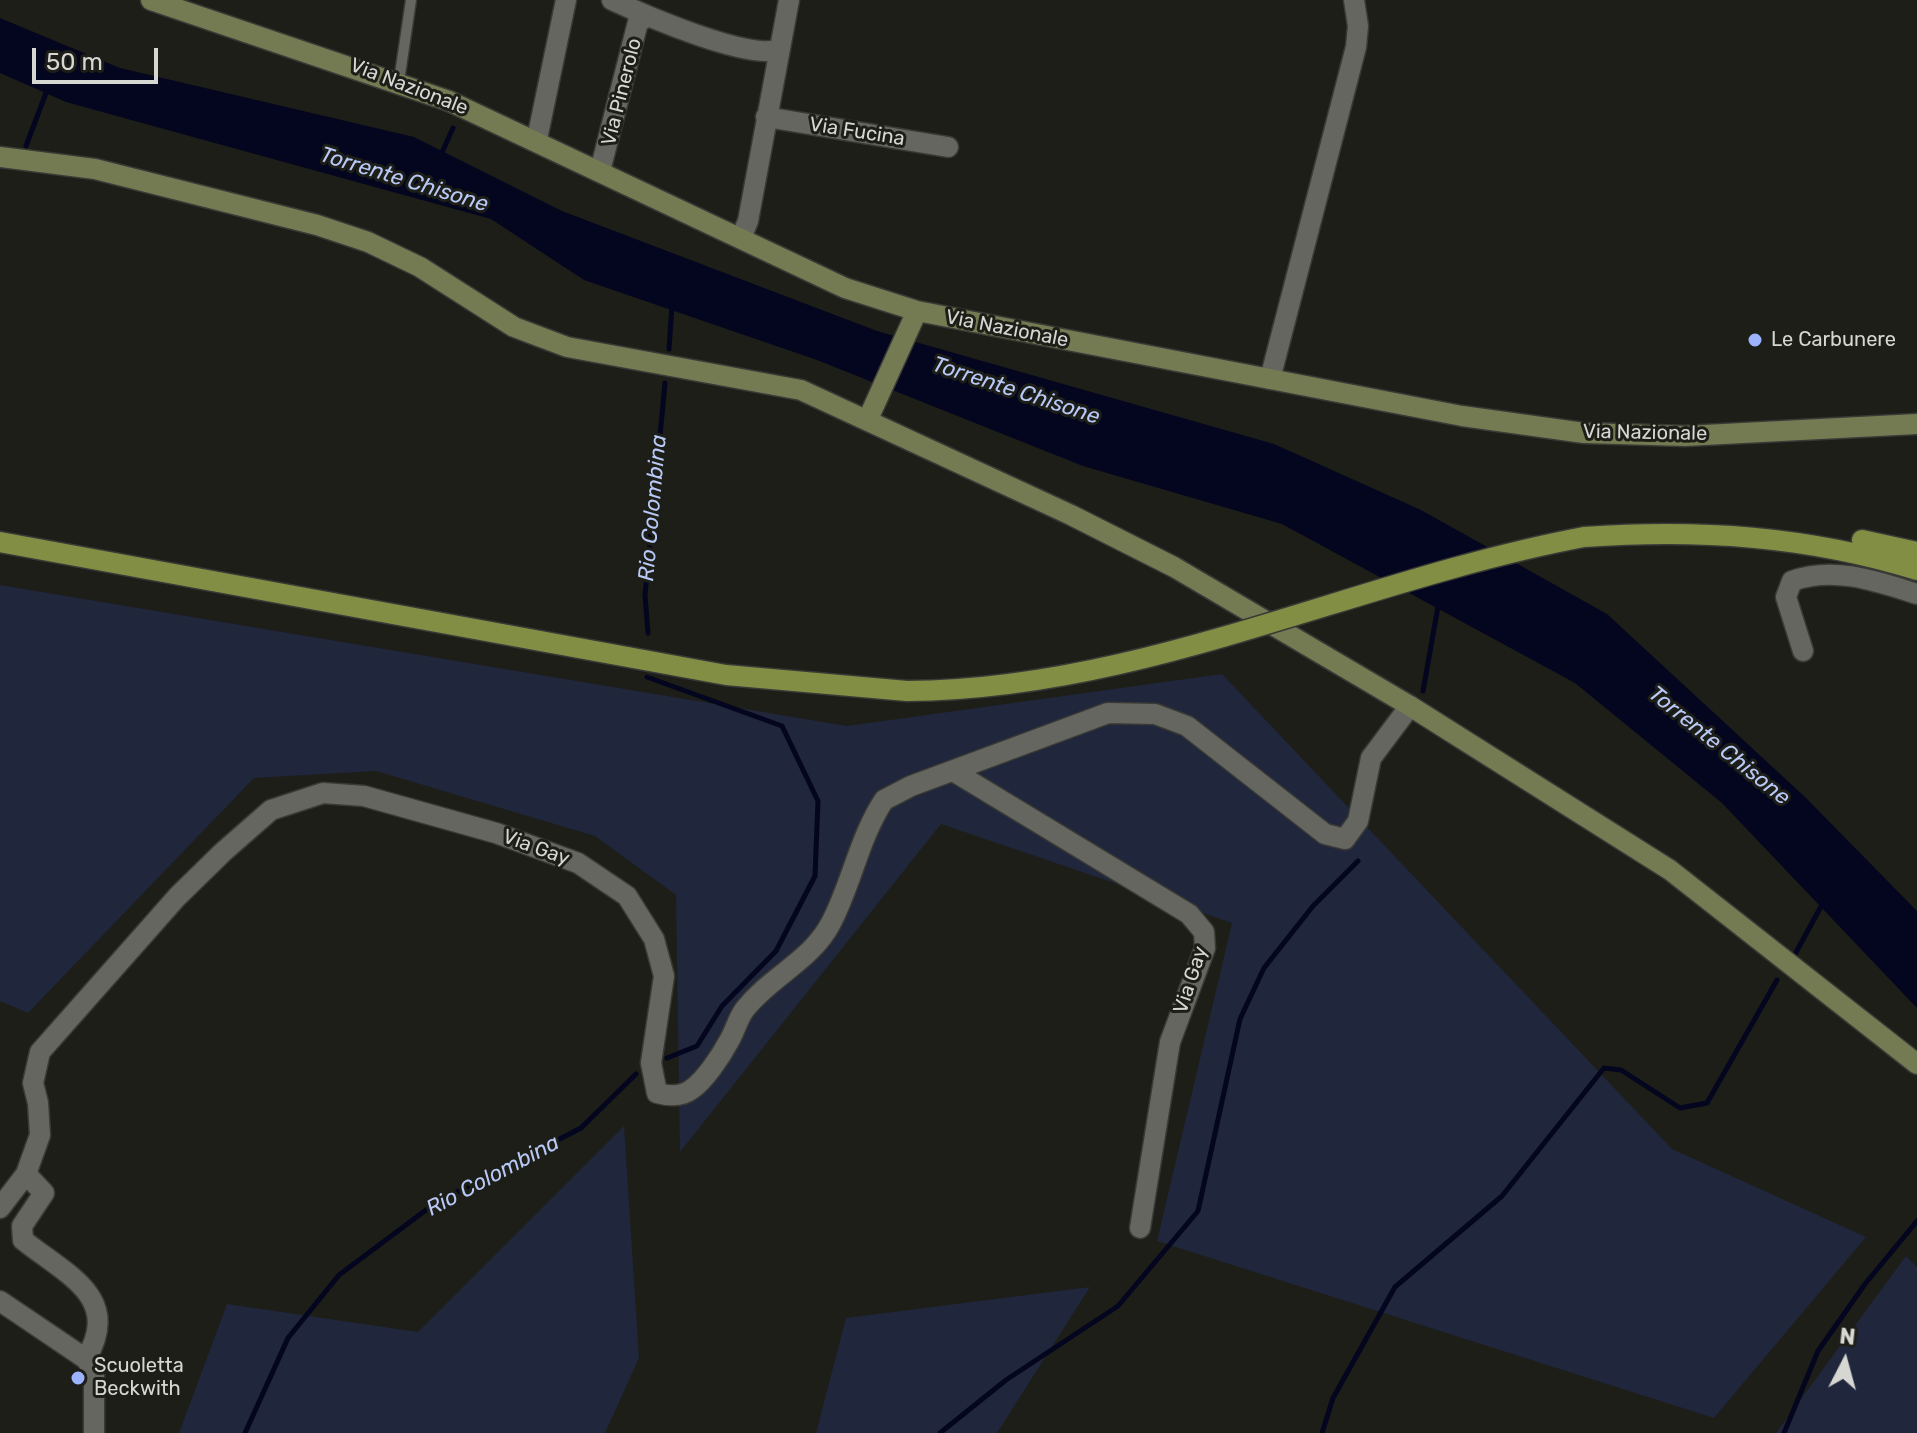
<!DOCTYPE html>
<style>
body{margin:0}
#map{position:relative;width:1917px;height:1433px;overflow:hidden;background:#1d1e18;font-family:Rubik,sans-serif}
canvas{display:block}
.north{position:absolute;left:1805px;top:1321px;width:80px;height:80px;-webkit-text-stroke:6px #1d1e18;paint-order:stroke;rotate:6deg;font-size:22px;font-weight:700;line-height:32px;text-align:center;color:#d6d7d3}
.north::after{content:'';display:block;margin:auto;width:28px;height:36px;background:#d6d7d3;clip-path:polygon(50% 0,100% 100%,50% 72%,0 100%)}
.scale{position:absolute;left:32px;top:48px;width:126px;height:36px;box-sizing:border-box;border:4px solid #d6d7d3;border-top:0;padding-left:10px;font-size:24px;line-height:28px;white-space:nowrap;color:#d6d7d3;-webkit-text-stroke:6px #1d1e18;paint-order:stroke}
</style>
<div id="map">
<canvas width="1917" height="1433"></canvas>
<div class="north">N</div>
<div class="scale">50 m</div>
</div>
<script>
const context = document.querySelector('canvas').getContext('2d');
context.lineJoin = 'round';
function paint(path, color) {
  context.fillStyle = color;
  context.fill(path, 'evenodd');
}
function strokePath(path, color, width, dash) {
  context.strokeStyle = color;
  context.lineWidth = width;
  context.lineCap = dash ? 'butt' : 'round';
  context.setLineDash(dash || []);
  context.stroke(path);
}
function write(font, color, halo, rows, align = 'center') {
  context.font = font + ' Rubik,sans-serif';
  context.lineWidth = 6;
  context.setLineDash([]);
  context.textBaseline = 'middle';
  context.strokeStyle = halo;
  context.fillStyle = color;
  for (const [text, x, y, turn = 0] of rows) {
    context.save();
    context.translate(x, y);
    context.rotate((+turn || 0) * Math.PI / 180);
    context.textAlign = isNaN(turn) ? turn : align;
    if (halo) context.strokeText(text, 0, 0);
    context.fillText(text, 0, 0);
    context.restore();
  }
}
const green = new Path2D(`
 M0,585L847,726L1222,674L1672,1149L1866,1237L1714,1418L1157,1241L1232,923L941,824L680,1152L676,895L595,836L376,771L254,778L28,1013L0,1001Z
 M624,1126L639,1358L605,1433H179L227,1304L418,1332Z
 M1906,1256L1917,1267V1433H1776Z
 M1090,1287L997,1433H816L846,1318Z`);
const water = new Path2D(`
 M0,18L120,68L414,137L562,211L877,331L1274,444L1421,510L1607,614L1805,797L1917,911V1008L1722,803L1575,683L1282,524L1083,466L817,360L584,280L491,219L66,102L0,73Z`);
const stream = new Path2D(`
 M26,146L46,93
 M440,157L453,128
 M669,349L672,306
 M648,633L645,595L665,383
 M647,677L782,726L818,801L815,876L776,951L722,1006L697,1046L667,1058
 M1423,691L1439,601
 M1794,956L1824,901
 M245,1433L288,1338L339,1275L434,1204L581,1128L636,1074
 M940,1433L1006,1380L1118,1306L1198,1211L1240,1019L1264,968L1313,906L1358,861
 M1322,1433L1333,1398L1395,1287L1502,1196L1604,1068L1621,1070L1680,1108L1707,1103L1777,980
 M1784,1433L1818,1351L1865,1284L1917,1221`);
const lane = new Path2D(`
 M399,81L411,0`);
const street = new Path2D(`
 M612,0C642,14 751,62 780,49
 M766,117L948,147
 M537,139L566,0
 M600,171L638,22L647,17
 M741,238L748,221L789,0
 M1270,379L1356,47L1358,26L1354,0
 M1803,651L1786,597L1792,581C1834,566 1876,581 1917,594
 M953,771L1189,914L1204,932L1205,948L1170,1042L1140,1228
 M26,1174L44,1193L22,1226L23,1240C68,1276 122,1297 86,1359
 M0,1208L26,1174L40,1135L38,1103L33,1083L40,1052L177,897L223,852L271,810L323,793L364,796L496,833L578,863L627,896L654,939L664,976L651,1063L657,1093C668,1096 682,1097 692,1089C705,1080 721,1056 729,1041C735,1031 738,1018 745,1009C771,976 811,961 831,923C852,883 859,838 884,800L911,786L1108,713L1155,714L1187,726L1325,834L1345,839L1358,821L1371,758L1410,706
 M0,1301L86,1359L94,1372V1433`);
const secondary = new Path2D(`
 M151,0L449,101L845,288L917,311L1462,416L1584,433L1685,436L1917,424
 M0,157L95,169L317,225L368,242L420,267L514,327L567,347L801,390L1071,515L1174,567L1410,706L1670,870L1917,1064
 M868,419L917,311`);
const primary = new Path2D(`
 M1584,537C1699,529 1807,536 1917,570
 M1862,540L1917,552
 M0,542L726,675L907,691`);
const primaryBridge = new Path2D(`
 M907,691C1141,690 1356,580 1584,537`);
const markers = [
 [1755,340,8,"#9cb4fd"],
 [78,1378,8,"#9cb4fd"]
];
const streetNames = [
 ["Via Nazionale",409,87,21],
 ["Via Pinerolo",622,92,-76],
 ["Via Fucina",857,132,9],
 ["Via Nazionale",1007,329,11],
 ["Via Nazionale",1645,433,1],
 ["Via Gay",536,848,20],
 ["Via Gay",1191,980,-72]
];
const poiNames = [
 ["Le Carbunere",1771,340],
 ["Scuoletta",94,1366],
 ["Beckwith",94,1389]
];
const waterNames = [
 ["Torrente Chisone",404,180,17],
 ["Torrente Chisone",1016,391,18],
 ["Rio Colombina",653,508,-85],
 ["Torrente Chisone",1719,746,39],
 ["Rio Colombina",493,1176,-28]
];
paint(green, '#20263b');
paint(water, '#03061e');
strokePath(stream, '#03061e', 5);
strokePath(lane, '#393a36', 13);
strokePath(street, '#393a36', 23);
strokePath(secondary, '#393a36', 23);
strokePath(primary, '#393a36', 23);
strokePath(lane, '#64665f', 10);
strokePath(street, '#64665f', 20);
strokePath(secondary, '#747a52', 20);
strokePath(primary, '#838e45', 20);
strokePath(primaryBridge, '#393a36', 23, []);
strokePath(primaryBridge, '#838e45', 20);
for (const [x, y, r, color] of markers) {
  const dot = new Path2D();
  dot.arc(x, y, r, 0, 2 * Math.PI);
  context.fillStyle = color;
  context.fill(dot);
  strokePath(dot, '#1d1e18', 3);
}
write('20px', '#d6d7d3', '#1d1e18', streetNames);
write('20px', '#d6d7d3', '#1d1e18', poiNames, 'left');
write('italic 22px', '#b9c9f7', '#1d1e18', waterNames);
</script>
